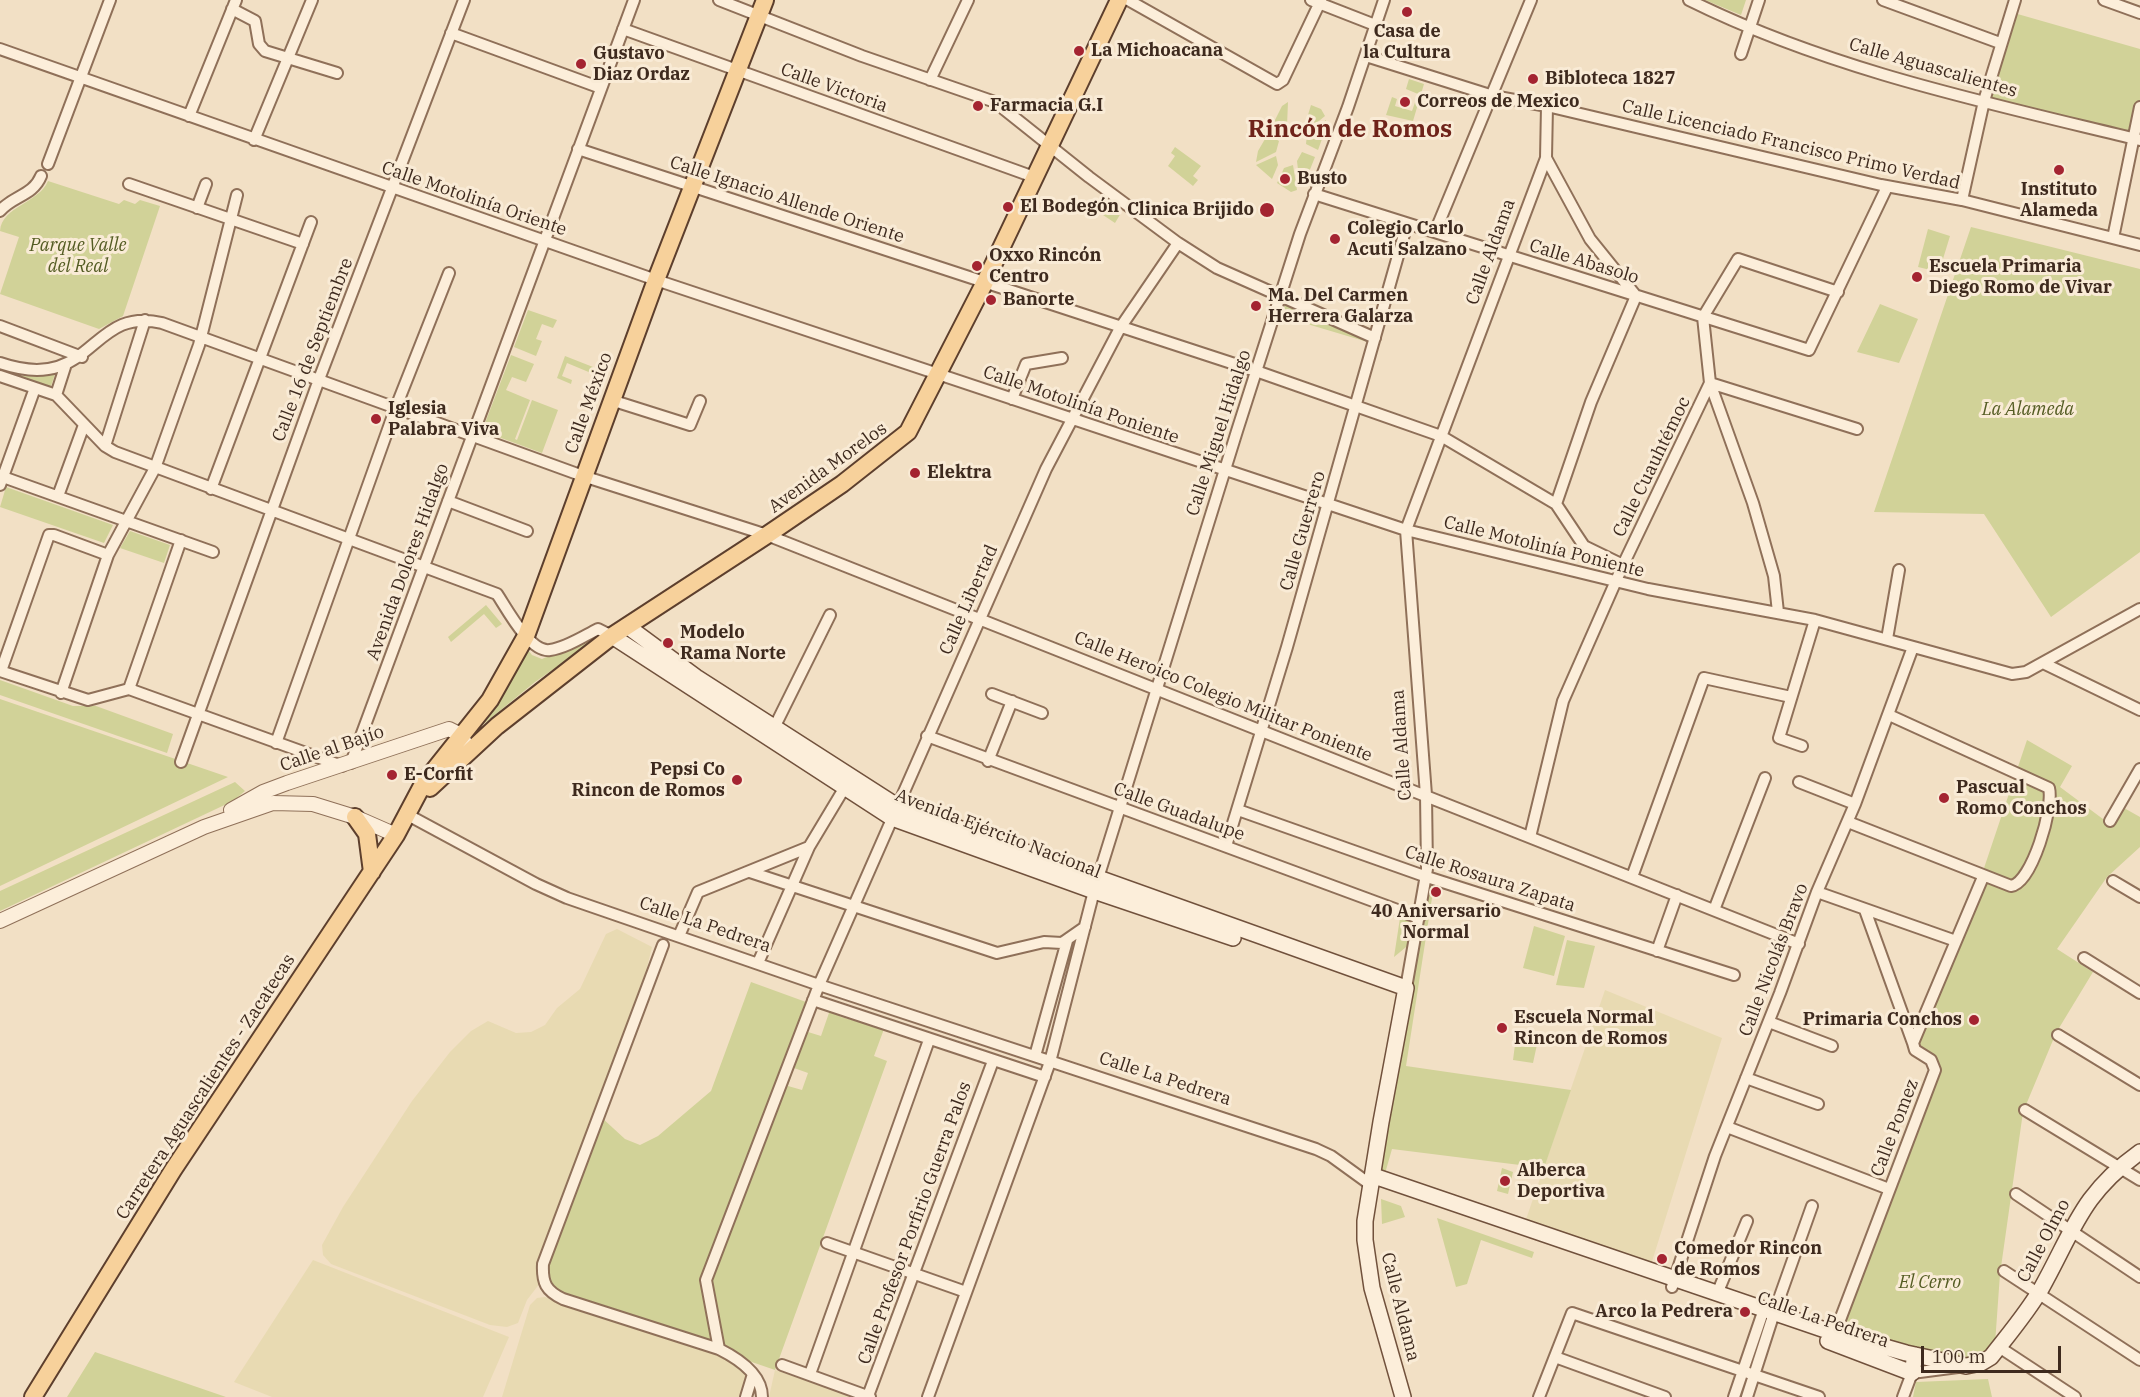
<!DOCTYPE html>
<meta charset="utf-8">
<style>
body{margin:0}
#map{position:relative;width:2140px;height:1397px;overflow:hidden;background:#f2e0c5;font-family:"IBM Plex Serif",serif}
canvas{display:block}
.scale{position:absolute;left:1921px;top:1346px;width:140px;height:27px;box-sizing:border-box;border:3px solid #3e2a1e;border-top:0;padding-left:8px;font-size:18px;line-height:21px;white-space:nowrap;color:#3e2a1e;-webkit-text-stroke:4px #f9ebd6;paint-order:stroke}
</style>
<div id="map">
<canvas width="2140" height="1397"></canvas>
<div class="scale">100 m</div>
</div>
<script>
const context = document.querySelector('canvas').getContext('2d');
context.lineJoin = 'round';
function paint(path, color) {
  context.fillStyle = color;
  context.fill(path, 'evenodd');
}
function strokePath(path, color, width, dash) {
  context.strokeStyle = color;
  context.lineWidth = width;
  context.lineCap = dash ? 'butt' : 'round';
  context.setLineDash(dash || []);
  context.stroke(path);
}
function write(font, color, halo, rows, align = 'center') {
  context.font = font + ' "IBM Plex Serif",serif';
  context.lineWidth = 6;
  context.setLineDash([]);
  context.textBaseline = 'middle';
  context.strokeStyle = halo;
  context.fillStyle = color;
  for (const [text, x, y, turn = 0] of rows) {
    context.save();
    context.translate(x, y);
    context.rotate((+turn || 0) * Math.PI / 180);
    context.textAlign = isNaN(turn) ? turn : align;
    if (halo) context.strokeText(text, 0, 0);
    context.fillText(text, 0, 0);
    context.restore();
  }
}
const farmland = new Path2D(`
 M617,929L652,947L641,992L540,1283L527,1300L518,1323L507,1327L490,1325L331,1264L323,1255L322,1245L343,1207L412,1101L450,1052L471,1031L488,1021L516,1033L531,1032L545,1025L557,1008L580,989L606,934Z
 M1605,990L1722,1038L1649,1271L1523,1228Z
 M313,1260L509,1337L483,1397H272L234,1382Z
 M545,1297L717,1353L736,1364L748,1377L741,1397H502L530,1305L537,1298Z
 M775,1370L857,1397H769Z`);
const green = new Path2D(`
 M1705,0H1746L1741,15Z
 M2014,13L2140,49V107L2133,139L1984,101Z
 M1409,79L1424,84L1413,121L1386,115L1392,97L1397,99L1395,106L1412,111L1418,94L1406,89Z
 M1288,102L1287,126L1282,134L1276,131L1273,124L1282,106Z
 M1311,105L1321,109L1325,116L1308,130L1307,122L1310,123L1312,117L1308,115Z
 M1326,120V128L1318,150L1306,144L1307,134Z
 M1272,137L1279,141L1276,152L1256,162L1258,151L1265,139Z
 M1175,147L1201,166L1193,176L1198,180L1193,186L1168,166L1175,156L1171,153Z
 M1302,152L1315,157L1305,182L1300,187L1297,161Z
 M1276,156L1278,165L1272,179L1256,165Z
 M1293,165L1297,190L1291,192L1277,183L1278,181L1286,184L1288,179L1281,175L1284,168Z
 M48,181L119,204L124,200L135,204L140,200L160,206L123,316L99,329L0,294L19,237L0,231C2,206 39,203 48,181Z
 M1102,198L1121,213L1115,223L1094,209Z
 M1971,227L2140,269V552L2051,617L1984,514L1874,512Z
 M1928,229L1950,236L1939,272L1918,267Z
 M1281,303L1372,338L1371,343L1277,315Z
 M1880,304L1918,319L1899,363L1857,352Z
 M528,310L557,320L553,328L542,324L536,339L542,341L536,356L514,347Z
 M511,355L534,364L526,382L512,377L506,390L530,400L515,439L517,440L532,400L558,410L542,453L482,431Z
 M565,356L593,367L591,373L567,363L562,376L572,380L571,384L557,378Z
 M0,368L24,376L55,374L50,389L0,372Z
 M6,487L113,525L104,543L0,507Z
 M130,531L170,545L164,563L120,548Z
 M486,605L502,624L496,628L484,614L451,642L448,637Z
 M595,635L598,638L535,682L469,736L524,645L532,655L542,659Z
 M0,680L73,706H96L173,734L167,753L0,695Z
 M0,699L228,777L0,886Z
 M2027,740L2072,766L2060,787L2111,825L2124,808L2140,817V847L2107,877L2057,949L2093,972L2056,1033L2023,1112L2000,1274L1995,1344L1989,1354L1967,1363L1841,1328L1935,1066L1912,1043L1980,880Z
 M235,782L245,791L233,801L0,911V891Z
 M1428,883L1434,885L1406,1066L1571,1090L1544,1168L1392,1149L1384,1177L1376,1176Z
 M1400,918L1409,920L1408,931L1411,943L1394,957Z
 M1534,926L1565,936L1554,976L1523,968Z
 M1567,940L1595,946L1584,988L1556,985Z
 M751,982L817,1006L808,1032L821,1036L830,1010L841,1017L884,1029L874,1056L887,1061L775,1370L746,1360L719,1344L569,1297C556,1290 548,1287 547,1271L601,1117L625,1139L640,1145L658,1136L711,1091ZM794,1068L808,1073L802,1090L788,1086Z
 M1516,1037L1538,1040L1533,1063L1513,1060Z
 M1502,1168L1513,1172L1508,1194L1497,1191Z
 M1381,1199L1401,1206L1405,1217L1382,1224Z
 M1437,1218L1534,1252L1532,1258L1481,1240L1467,1284L1456,1287Z
 M95,1352L226,1397H67Z
 M1988,1379L1992,1397H1913L1916,1382Z`);
const minor = new Path2D(`
 M719,0L862,56L995,102L1089,177L1178,243L1217,268L1375,338
 M1128,0L1277,84L1283,80L1321,0
 M1311,0L1375,25
 M1689,0C1830,70 1988,103 2140,140
 M1883,0L2000,43
 M2104,0L2140,13
 M232,9L255,21L259,44L265,51L337,73
 M623,29L1034,177
 M451,33L601,88
 M0,49L656,280L1406,530L1648,589L1815,620L2012,674L2026,672L2140,609
 M1741,54L1759,0
 M1366,56L1493,96L1547,106L1881,185L1962,200L2140,245
 M930,80L968,0
 M189,116L236,0
 M254,140L312,0
 M578,149L1256,371L1441,436L1556,504L1584,546L1623,565
 M1546,158L1590,239L1636,296L1591,402L1556,504
 M48,164L110,0
 M129,184L303,244
 M1314,194L1809,350L1887,187
 M1962,200L1984,101L2015,0
 M197,208L206,184
 M0,211C12,196 33,196 41,176
 M1435,232L1531,0
 M2113,238L2140,107
 M0,326L82,357
 M0,363C94,395 89,305 162,323L583,476L767,535L1799,944
 M0,376L56,395L105,446L115,452L497,594C507,609 530,653 550,650C566,648 584,636 598,629L612,636
 M56,395L65,367
 M1012,399L1026,364L1062,358
 M611,400L690,425L700,401
 M105,446L145,320
 M3,477L213,552
 M0,485L35,388
 M211,489L311,222
 M58,496L84,425
 M448,501L527,531
 M1778,612L1774,576L1753,503L1710,383L1703,317L1738,259L1838,292
 M1887,639L1899,570
 M2043,663L2140,710
 M0,671L88,700L129,689L342,766
 M1,671L49,535H54L108,555
 M129,689L181,540
 M61,693L108,555L155,468L199,345L237,195
 M992,694L1042,713
 M772,732L830,615
 M927,736L1419,918
 M276,743L396,407L449,273
 M1802,746L1779,738L1815,620
 M988,761L1012,701
 M181,762L321,374L464,0
 M351,763L634,0
 M1799,782L1855,804
 M1238,810L1427,877L1734,975
 M408,815L536,884L567,898L819,985L1316,1149L1331,1156L1371,1185
 M2110,821L2140,769
 M1848,822L2011,886C2032,883 2054,807 2049,788L1889,715
 M1530,837L1563,701L1623,565L1710,383L1857,429
 M1226,846L1287,647L1407,224
 M750,872L997,953L1044,942L1062,943L1085,927
 M1632,877L1704,678L1791,697
 M2113,881L2140,897
 M1817,892L1956,941
 M1714,910L1765,778
 M1865,910L1913,1043
 M679,936L698,892L809,847
 M663,945L543,1264C542,1283 546,1291 563,1299L719,1349C737,1358 762,1374 762,1397
 M1657,951L1677,895
 M2084,958L2140,993
 M758,963L809,847L845,787
 M1406,988L1427,869L1426,795L1406,530L1546,158L1547,106
 M813,1000L1045,1077
 M1769,1022L1832,1046
 M2058,1035L2140,1085
 M1035,1056L1067,941
 M1746,1078L1818,1104
 M2025,1110L2140,1180
 M1727,1127L1889,1189
 M2016,1194L2140,1277
 M827,1243L966,1292
 M2004,1271L2140,1360
 M1672,1287L1715,1156L1780,993L1817,892L1855,804L1913,647
 M1717,1294L1747,1221
 M1835,1333L1935,1070L1931,1060L1915,1050L1913,1043L1983,877
 M1999,1347L2075,1397
 M719,1349L706,1280L819,985L1046,469L1120,328L1178,243
 M1555,1357L1665,1397
 M782,1365L870,1397
 M810,1374L929,1040
 M868,1396L993,1061
 M746,1397L753,1374
 M928,1397L1050,1062L1094,891L1237,431L1300,234L1348,107L1384,0
 M1539,1397L1572,1313L1819,1397
 M1734,1397L1764,1309
 M1747,1397L1774,1313L1812,1206
 M1903,1397L1912,1373L1958,1367`);
const tertiary = new Path2D(`
 M231,810L263,792L287,783L449,729L461,735L466,745
 M0,921L204,827L273,803L313,804L355,817L396,835`);
const secondary = new Path2D(`
 M627,626L696,677L897,806L1406,988L1381,1122L1365,1221V1240L1372,1288L1403,1397
 M612,636L892,818L1094,891L1233,938
 M1374,1176L1825,1330L1906,1353L1966,1366L1981,1363L1991,1357C2008,1335 2027,1313 2041,1289C2074,1230 2081,1194 2140,1152
 M1828,1341L1912,1373L1915,1355`);
const primary = new Path2D(`
 M430,788L497,726L612,636L767,535L842,484L908,432L985,282L1119,0
 M355,817L367,834L372,872
 M33,1397L173,1170L396,835L423,784L490,700L526,636L656,280L765,0`);
const markers = [
 [1407,12,6,"#a42431"],
 [1079,51,6,"#a42431"],
 [581,64,6,"#a42431"],
 [1533,79,6,"#a42431"],
 [1405,102,6,"#a42431"],
 [978,106,6,"#a42431"],
 [2059,170,6,"#a42431"],
 [1285,179,6,"#a42431"],
 [1008,207,6,"#a42431"],
 [1267,210,8,"#a42431"],
 [1335,239,6,"#a42431"],
 [977,266,6,"#a42431"],
 [1917,277,6,"#a42431"],
 [991,300,6,"#a42431"],
 [1256,306,6,"#a42431"],
 [376,419,6,"#a42431"],
 [915,473,6,"#a42431"],
 [668,643,6,"#a42431"],
 [392,775,6,"#a42431"],
 [737,780,6,"#a42431"],
 [1944,798,6,"#a42431"],
 [1436,892,6,"#a42431"],
 [1974,1020,6,"#a42431"],
 [1502,1028,6,"#a42431"],
 [1505,1181,6,"#a42431"],
 [1662,1259,6,"#a42431"],
 [1745,1312,6,"#a42431"]
];
const poiNames = [
 ["Casa de",1407,32,"center"],
 ["la Cultura",1407,53,"center"],
 ["La Michoacana",1091,51],
 ["Gustavo",593,54],
 ["Diaz Ordaz",593,75],
 ["Bibloteca 1827",1545,79],
 ["Correos de Mexico",1417,102],
 ["Farmacia G.I",990,106],
 ["Busto",1297,179],
 ["Instituto",2059,190,"center"],
 ["Alameda",2059,211,"center"],
 ["El Bodegón",1020,207],
 ["Clinica Brijido",1254,210,"right"],
 ["Colegio Carlo",1347,229],
 ["Acuti Salzano",1347,250],
 ["Oxxo Rincón",989,256],
 ["Centro",989,277],
 ["Escuela Primaria",1929,267],
 ["Diego Romo de Vivar",1929,288],
 ["Ma. Del Carmen",1268,296],
 ["Herrera Galarza",1268,317],
 ["Banorte",1003,300],
 ["Iglesia",388,409],
 ["Palabra Viva",388,430],
 ["Elektra",927,473],
 ["Modelo",680,633],
 ["Rama Norte",680,654],
 ["Pepsi Co",725,770,"right"],
 ["Rincon de Romos",725,791,"right"],
 ["E-Corfit",404,775],
 ["Pascual",1956,788],
 ["Romo Conchos",1956,809],
 ["40 Aniversario",1436,912,"center"],
 ["Normal",1436,933,"center"],
 ["Escuela Normal",1514,1018],
 ["Rincon de Romos",1514,1039],
 ["Primaria Conchos",1962,1020,"right"],
 ["Alberca",1517,1171],
 ["Deportiva",1517,1192],
 ["Comedor Rincon",1674,1249],
 ["de Romos",1674,1270],
 ["Arco la Pedrera",1733,1312,"right"]
];
const streetNames = [
 ["Calle Aguascalientes",1933,68,16],
 ["Calle Victoria",834,88,20],
 ["Calle Licenciado Francisco Primo Verdad",1791,145,13],
 ["Calle Motolinía Oriente",474,199,19],
 ["Calle Ignacio Allende Oriente",787,200,18],
 ["Calle Aldama",1491,252,-70],
 ["Calle Abasolo",1584,262,17],
 ["Calle 16 de Septiembre",313,350,-69],
 ["Calle México",589,403,-70],
 ["Calle Motolinía Poniente",1081,405,19],
 ["Calle Miguel Hidalgo",1219,433,-72],
 ["Calle Cuauhtémoc",1652,467,-64],
 ["Avenida Morelos",828,468,-36],
 ["Calle Guerrero",1303,531,-74],
 ["Calle Motolinía Poniente",1544,547,14],
 ["Avenida Dolores Hidalgo",408,562,-70],
 ["Calle Libertad",969,600,-66],
 ["Calle Heroico Colegio Militar Poniente",1223,697,22],
 ["Calle Aldama",1402,745,-94],
 ["Calle al Bajío",332,749,-19],
 ["Calle Guadalupe",1179,812,20],
 ["Avenida Ejército Nacional",998,834,21],
 ["Calle Rosaura Zapata",1490,879,18],
 ["Calle La Pedrera",705,925,19],
 ["Calle Nicolás Bravo",1774,960,-69],
 ["Calle La Pedrera",1165,1079,18],
 ["Carretera Aguascalientes - Zacatecas",206,1087,-57],
 ["Calle Pomez",1895,1128,-69],
 ["Calle Profesor Porfirio Guerra Palos",915,1223,-70],
 ["Calle Olmo",2044,1241,-62],
 ["Calle Aldama",1400,1307,76],
 ["Calle La Pedrera",1823,1320,19]
];
const parkNames = [
 ["Parque Valle",78,246],
 ["del Real",78,267],
 ["La Alameda",2028,410],
 ["El Cerro",1930,1283]
];
const districtNames = [
 ["Rincón de Romos",1350,130]
];
paint(farmland, '#e8dab2');
paint(green, '#d1d298');
strokePath(minor, '#8f7059', 14);
strokePath(tertiary, '#8f7059', 16);
strokePath(secondary, '#71513c', 18);
strokePath(primary, '#5d3f2d', 20);
strokePath(minor, '#fceeda', 10);
strokePath(tertiary, '#fceeda', 14);
strokePath(secondary, '#fceeda', 15);
strokePath(primary, '#f7d19b', 16);
for (const [x, y, r, color] of markers) {
  const dot = new Path2D();
  dot.arc(x, y, r, 0, 2 * Math.PI);
  context.fillStyle = color;
  context.fill(dot);
  strokePath(dot, '#f9ebd6', 2);
}
write('bold 18px', '#3e2a1e', '#f9ebd6', poiNames, 'left');
write('18px', '#3e2a1e', '#f9ebd6', streetNames);
write('italic 18px', '#545c23', '#f9ebd6', parkNames);
write('bold 24px', '#6f231a', '#f9ebd6', districtNames);
</script>
